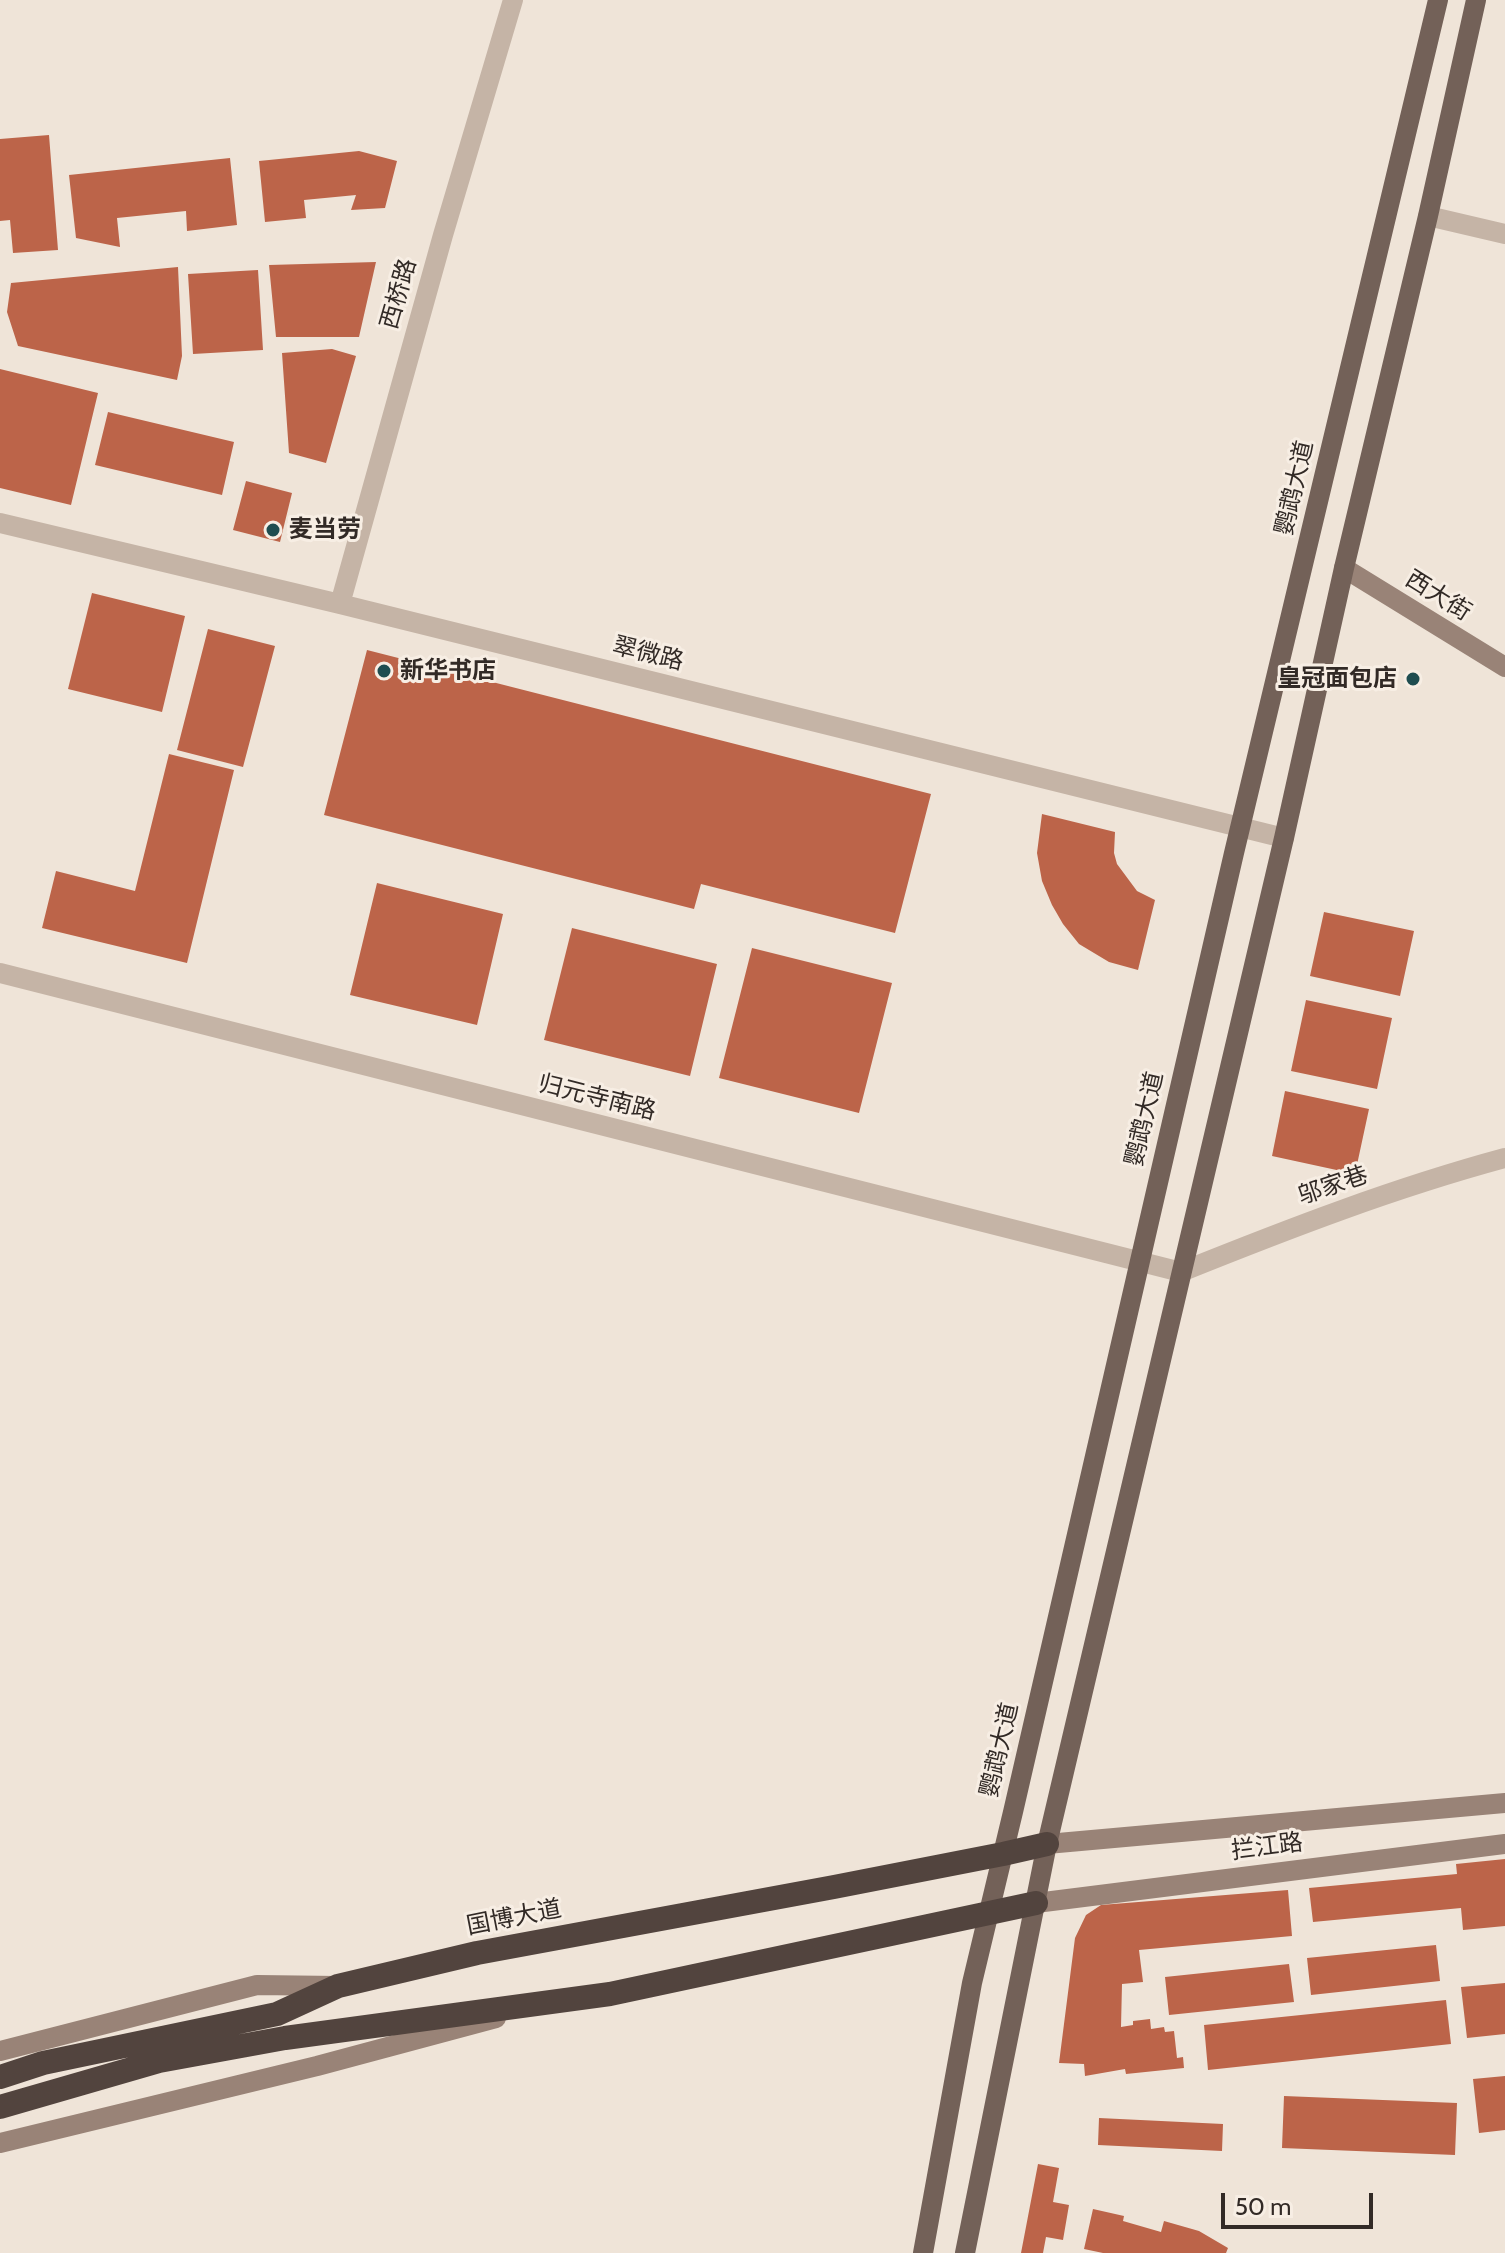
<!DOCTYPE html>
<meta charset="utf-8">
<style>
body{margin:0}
#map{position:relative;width:1505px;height:2253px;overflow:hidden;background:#efe4d8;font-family:Cabin,sans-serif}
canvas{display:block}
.scale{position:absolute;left:1221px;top:2193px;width:152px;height:36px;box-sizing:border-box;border:4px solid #322a26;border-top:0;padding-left:10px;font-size:24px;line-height:28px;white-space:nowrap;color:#322a26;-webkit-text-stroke:6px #f7eee4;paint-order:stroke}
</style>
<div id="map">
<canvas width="1505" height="2253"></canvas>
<div class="scale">50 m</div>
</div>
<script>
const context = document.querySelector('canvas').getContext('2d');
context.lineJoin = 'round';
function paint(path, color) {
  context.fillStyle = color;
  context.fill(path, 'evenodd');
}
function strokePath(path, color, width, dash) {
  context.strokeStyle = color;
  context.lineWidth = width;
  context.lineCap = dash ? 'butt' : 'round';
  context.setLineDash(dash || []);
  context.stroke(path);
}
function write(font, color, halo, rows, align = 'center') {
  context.font = font + ' Cabin,"Noto Sans SC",sans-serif';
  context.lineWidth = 6;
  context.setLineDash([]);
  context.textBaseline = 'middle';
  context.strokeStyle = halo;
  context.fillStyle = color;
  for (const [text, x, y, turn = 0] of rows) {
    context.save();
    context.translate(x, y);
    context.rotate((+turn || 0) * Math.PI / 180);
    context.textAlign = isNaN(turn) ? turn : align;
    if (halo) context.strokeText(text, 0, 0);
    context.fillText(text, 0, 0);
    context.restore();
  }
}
const building = new Path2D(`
 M49,135L58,250L13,253L10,220L0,221V139Z
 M359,151L397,161L385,208L351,210L356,195L304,200L306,218L265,222L259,161Z
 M230,158L237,225L187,231L186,211L117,218L120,247L76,238L69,175Z
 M376,262L359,337H276L269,265Z
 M178,267L182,356L177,380L18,346L7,312L11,283Z
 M258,270L263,350L193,354L188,274Z
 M332,349L356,356L326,463L289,453L282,353Z
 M0,369L98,393L71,505L0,488Z
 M108,412L234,442L222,495L95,465Z
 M246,481L292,493L280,542L233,530Z
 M92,593L185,616L162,712L68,689Z
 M208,629L275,646L243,767L177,750Z
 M367,650L931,794L895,933L701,884L694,909L324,815Z
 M169,754L234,770L187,963L42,928L56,871L135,891Z
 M1042,814L1115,832L1114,853L1117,864L1137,891L1155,900L1138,970L1109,962L1079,944L1063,924L1052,905L1042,881L1037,853Z
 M377,883L503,914L477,1025L350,995Z
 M1324,912L1414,931L1400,996L1310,976Z
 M572,928L717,964L690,1076L544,1040Z
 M752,948L892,983L859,1113L719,1078Z
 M1306,1000L1392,1018L1377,1089L1291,1071Z
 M1285,1091L1369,1109L1355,1174L1272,1156Z
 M1505,1859V1926L1463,1930L1461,1908L1313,1922L1309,1888L1457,1874L1456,1864Z
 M1288,1890L1292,1936L1139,1950L1143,1982L1122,1984L1121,2027L1133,2025V2021L1150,2019L1151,2029L1164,2027L1165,2032L1174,2031L1177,2058L1183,2057L1184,2068L1126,2074L1125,2069L1085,2076L1084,2064L1059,2063L1075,1938L1086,1915L1101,1905Z
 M1436,1945L1440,1981L1311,1995L1307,1958Z
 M1289,1964L1294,2002L1169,2015L1165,1977Z
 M1505,1983V2034L1467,2038L1461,1987Z
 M1446,2000L1451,2044L1208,2070L1204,2025Z
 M1505,2076V2130L1479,2133L1473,2079Z
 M1284,2096L1457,2103L1455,2155L1282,2148Z
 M1099,2118L1223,2124L1222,2151L1098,2145Z
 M1038,2164L1059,2168L1053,2202L1069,2205L1063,2240L1046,2237L1043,2253H1021Z
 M1093,2209L1124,2216L1123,2221L1161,2232L1164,2221L1199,2231L1228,2248L1226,2253H1103L1084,2249Z`);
const street = new Path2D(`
 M1428,216L1505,234
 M0,523L340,604L1284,838
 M340,604L443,235L513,0
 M0,973L1181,1272C1288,1229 1394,1188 1505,1158`);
const secondary = new Path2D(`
 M1344,568L1505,667
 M1047,1844L1505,1803
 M1036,1903L1505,1844
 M0,2051L257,1985L338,1986
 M0,2143L317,2066L496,2018`);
const primary = new Path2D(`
 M923,2253L972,1983L1013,1812L1234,853L1438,0
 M965,2253L1047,1844L1284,838L1344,568L1428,216L1476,0`);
const highway = new Path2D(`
 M0,2077L43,2063L277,2014L338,1986L477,1953L834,1887L1003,1854L1047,1844
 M0,2107L159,2061L285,2038L610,1994L1036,1903`);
const markers = [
 [273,530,8,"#1f4d50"],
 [384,671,8,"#1f4d50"],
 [1413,679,8,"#1f4d50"]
];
const streetNames = [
 ["西桥路",399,294,-74],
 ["鹦鹉大道",1295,488,-77],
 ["西大街",1438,596,32],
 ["翠微路",648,654,14],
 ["归元寺南路",597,1098,14],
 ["鹦鹉大道",1145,1119,-77],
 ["邬家巷",1333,1186,-19],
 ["鹦鹉大道",1000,1750,-77],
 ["拦江路",1267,1847,-7],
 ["国博大道",514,1918,-11]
];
const poiNames = [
 ["麦当劳",289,530],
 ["新华书店",400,671],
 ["皇冠面包店",1397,679,"right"]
];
paint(building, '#bc6449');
strokePath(street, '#c5b4a6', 20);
strokePath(secondary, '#998377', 20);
strokePath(primary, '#736158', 20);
strokePath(highway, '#52443e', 24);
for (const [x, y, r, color] of markers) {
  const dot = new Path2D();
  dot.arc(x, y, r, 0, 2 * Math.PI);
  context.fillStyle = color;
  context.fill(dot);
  strokePath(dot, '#f7eee4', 3);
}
write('24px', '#322a26', '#f7eee4', streetNames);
write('bold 24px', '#322a26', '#f7eee4', poiNames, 'left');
</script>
